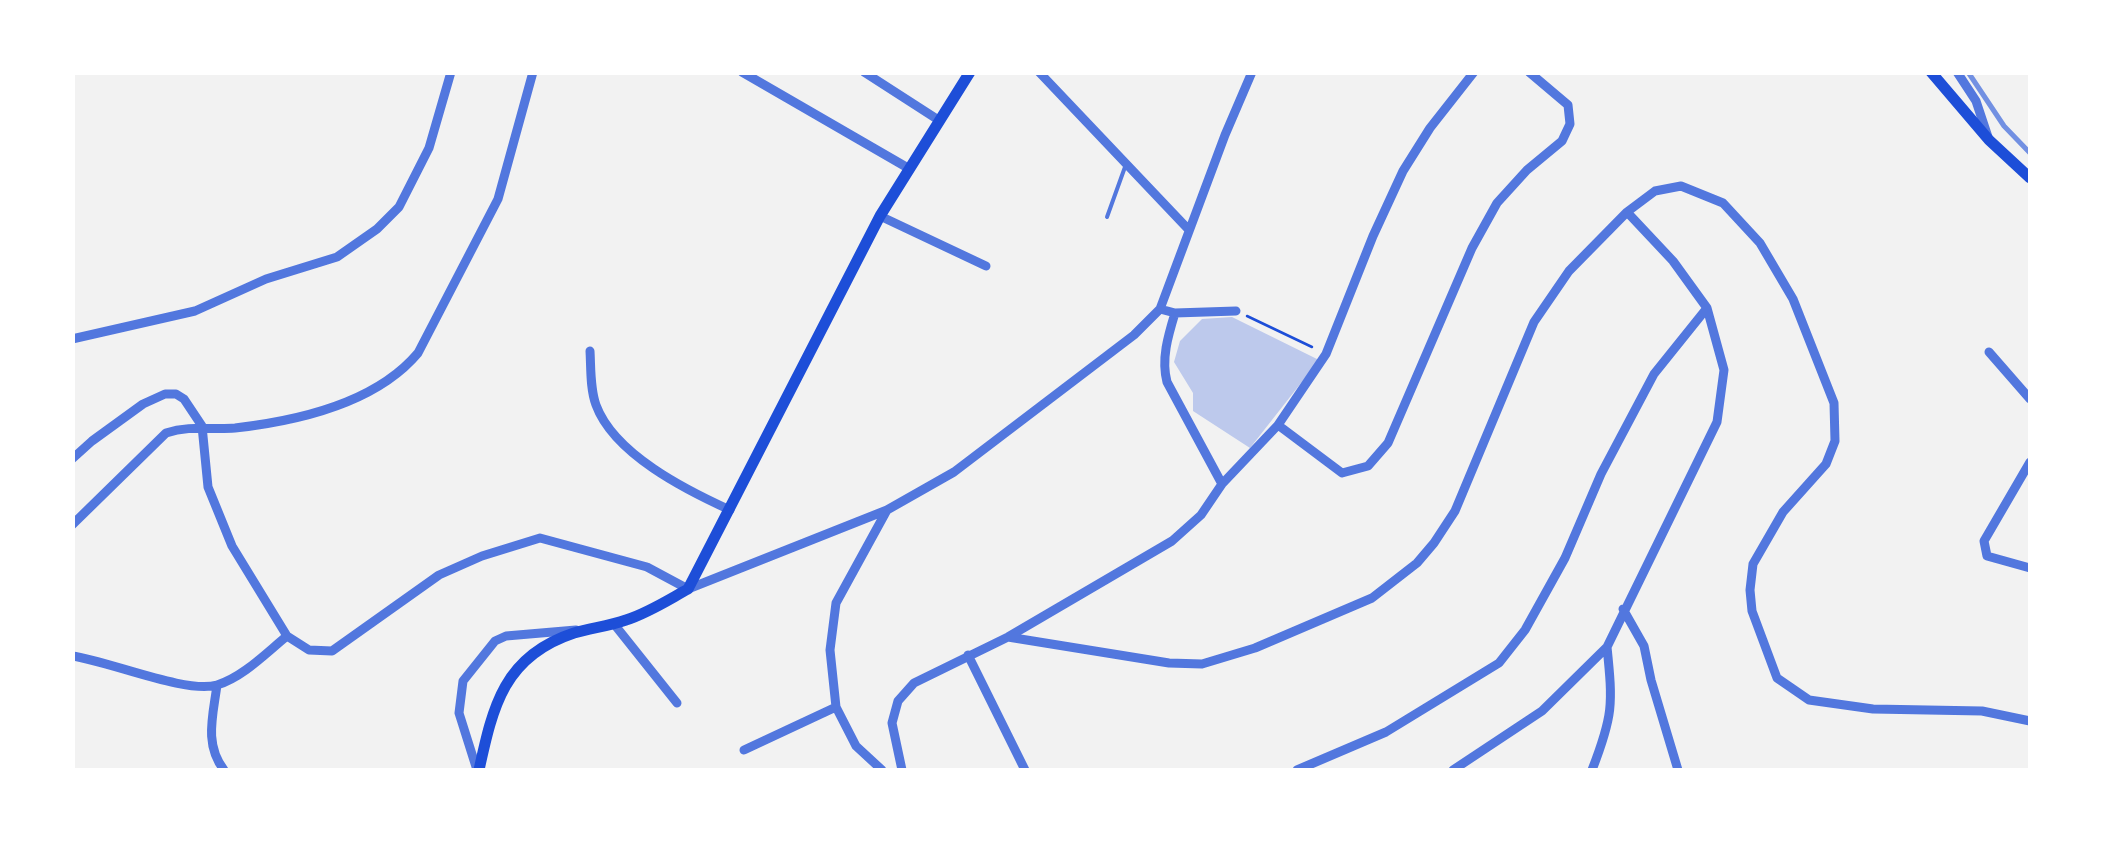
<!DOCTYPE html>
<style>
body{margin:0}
#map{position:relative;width:2103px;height:843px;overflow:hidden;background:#f2f2f2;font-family:"Archivo Narrow",sans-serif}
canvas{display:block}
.frame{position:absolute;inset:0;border:75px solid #fff;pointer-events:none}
</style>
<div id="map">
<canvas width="2103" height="843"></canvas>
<div class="frame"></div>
</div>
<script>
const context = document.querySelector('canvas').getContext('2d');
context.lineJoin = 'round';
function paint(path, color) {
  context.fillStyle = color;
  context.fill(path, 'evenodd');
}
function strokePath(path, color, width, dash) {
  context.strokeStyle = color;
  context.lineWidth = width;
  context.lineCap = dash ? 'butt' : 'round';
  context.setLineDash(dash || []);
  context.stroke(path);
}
const building = new Path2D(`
 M1232,317L1319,360L1250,448L1193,411V393L1174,362L1180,341L1202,319Z`);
const path = new Path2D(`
 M1247,316L1312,347`);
const service = new Path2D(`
 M1107,217L1125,167`);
const minor = new Path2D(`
 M742,72L908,168
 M864,72L940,121
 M1039,72L1189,230
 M1957,72L1976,101L1988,137
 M880,216L986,266
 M1160,309L1175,313C1168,336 1161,359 1167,382L1222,484
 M1175,313L1236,311
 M72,339L195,311L266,279L337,257L377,229L399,207L429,148L451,72
 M590,351C591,368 590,389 596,405C614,454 686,490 730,510
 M1989,352L2030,399
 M1278,425L1342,473L1368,466L1388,443L1472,248L1497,203L1527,170L1562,141L1570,124L1568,105L1529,72
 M72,459L92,441L143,404L165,394H176L184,399L202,426L208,487L232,546L287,636L309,650L332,651L439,575L482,556L540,538L647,567L688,589L887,510L954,472L1134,335L1160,309L1225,135L1252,72
 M2030,462L1984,541L1987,556L2030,568
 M72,525L166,433C190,425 211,430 235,428C297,421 376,403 418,353L498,199L533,72
 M1623,609L1644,646L1651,680L1678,770
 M614,624L677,703
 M1008,637L1169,663L1202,664L1255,648L1372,598L1417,563L1434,543L1455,511L1534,322L1569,271L1627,212L1655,191L1681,186L1723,203L1760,243L1793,299L1834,403L1835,441L1826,464L1783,512L1753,564L1750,590L1752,611L1777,678L1809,700L1873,709L1982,711L2030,721
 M968,655L1025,770
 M72,656C109,661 186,694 217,685C243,677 266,653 287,636
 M217,685C213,716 204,744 224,770
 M744,750L836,707
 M477,770L459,713L463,681L495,641L506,636L576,630
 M882,770L856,746L836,707L830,650L836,603L887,510
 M902,770L892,723L898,701L914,683L1008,637L1172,541L1201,515L1222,484L1278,425L1326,354L1373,236L1403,171L1430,128L1474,72
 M1297,770L1386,732L1499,663L1525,630L1565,558L1601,474L1654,374L1707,308
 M1453,770L1542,711L1607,647L1717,422L1724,370L1707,308L1673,261L1627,212
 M1592,770C1613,716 1613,705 1607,647`);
const secondary = new Path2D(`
 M1931,72L1989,140L2030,178
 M479,770C493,706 504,656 574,633C591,628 609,626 626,620C648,613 668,600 688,589L880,216L970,72`);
const rail = new Path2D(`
 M1968,72L2004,126L2030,153`);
paint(building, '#bdc9ec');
strokePath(path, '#1d4ed8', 2.5);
strokePath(service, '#5277de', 4);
strokePath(minor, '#5277de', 9);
strokePath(secondary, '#1d4ed8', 11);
strokePath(rail, '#7290e2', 5);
</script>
